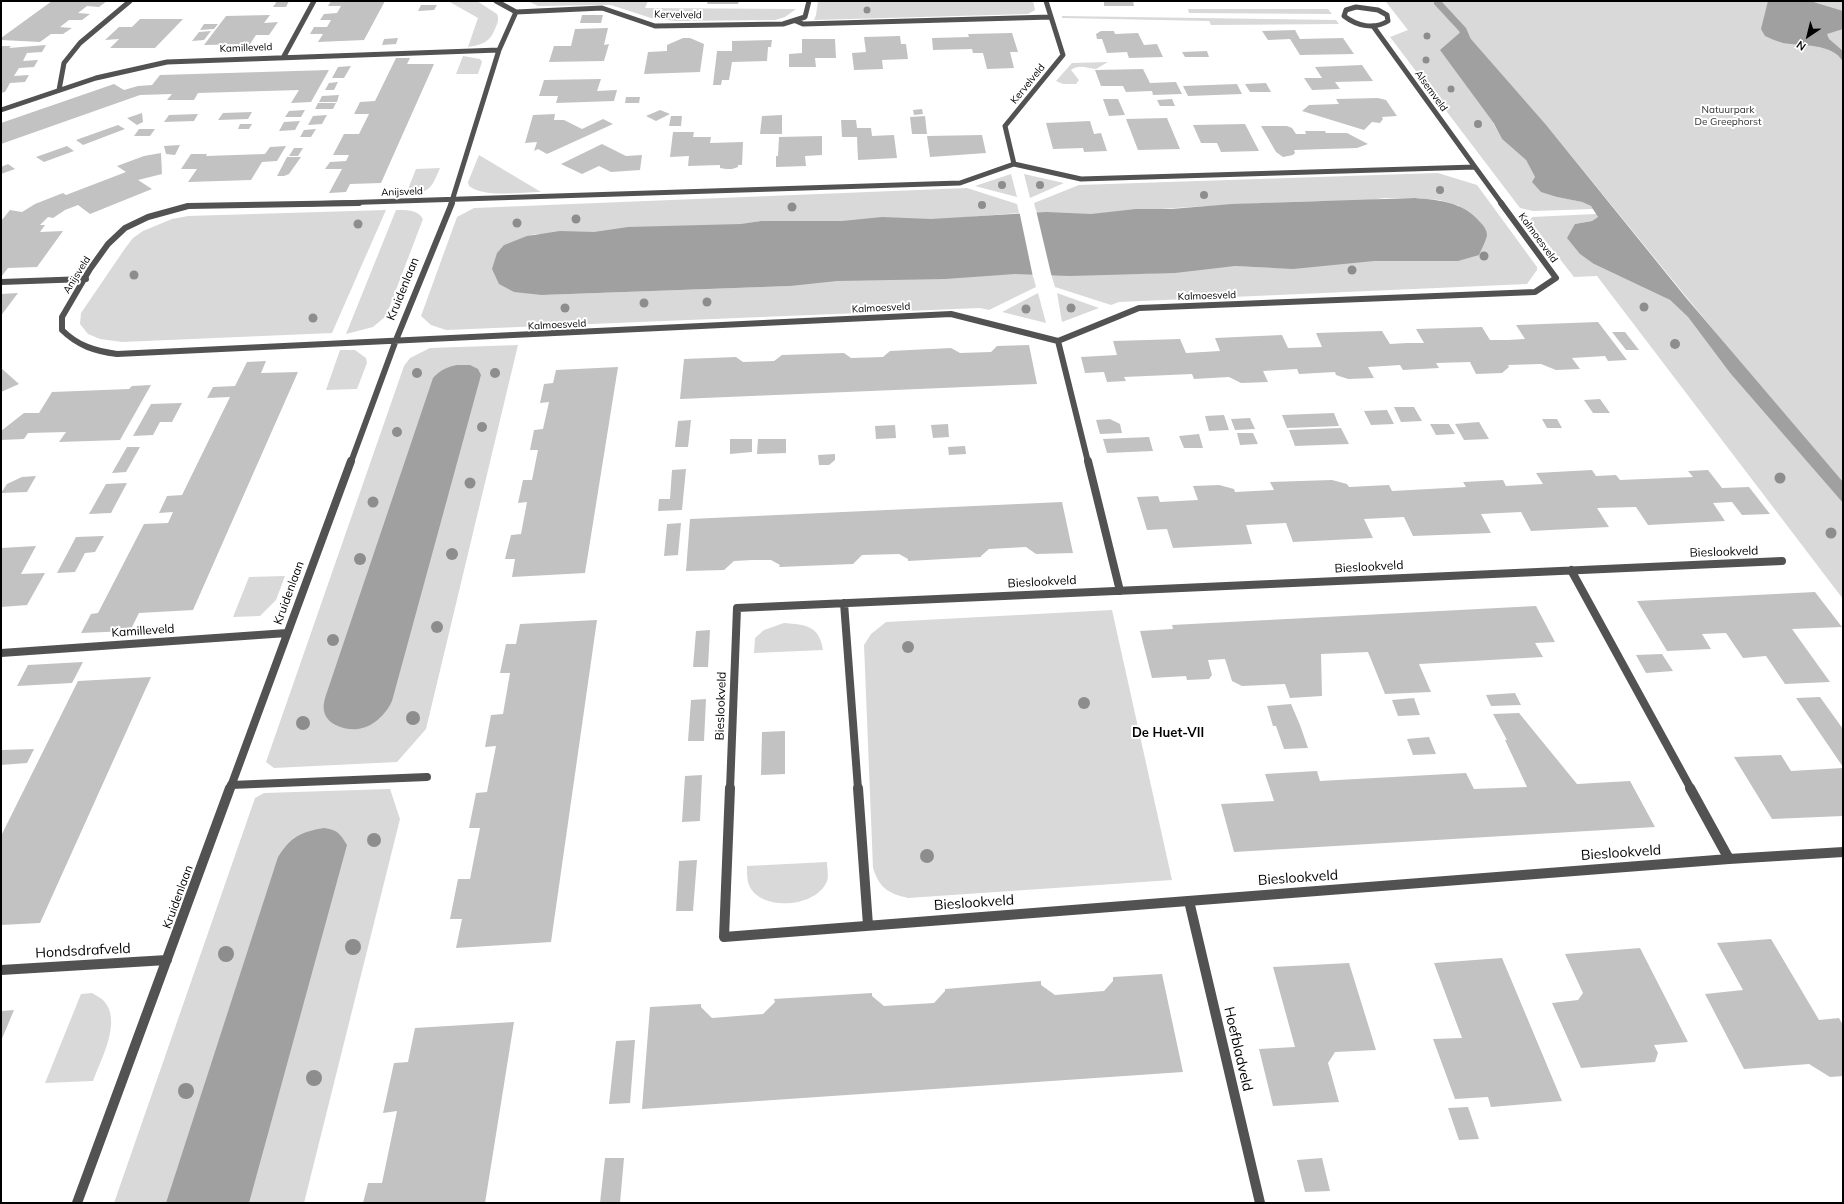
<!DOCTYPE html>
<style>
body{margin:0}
#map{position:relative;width:1844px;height:1204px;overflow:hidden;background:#fff;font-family:Mulish,sans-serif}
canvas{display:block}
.frame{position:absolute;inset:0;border:2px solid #000;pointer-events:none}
.north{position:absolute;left:1788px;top:16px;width:40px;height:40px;-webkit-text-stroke:3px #fff;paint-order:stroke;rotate:215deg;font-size:11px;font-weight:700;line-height:16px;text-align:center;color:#000}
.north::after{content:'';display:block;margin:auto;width:14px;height:18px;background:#000;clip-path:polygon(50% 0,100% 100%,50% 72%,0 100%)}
</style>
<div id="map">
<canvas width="1844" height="1204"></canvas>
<div class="frame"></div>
<div class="north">N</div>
</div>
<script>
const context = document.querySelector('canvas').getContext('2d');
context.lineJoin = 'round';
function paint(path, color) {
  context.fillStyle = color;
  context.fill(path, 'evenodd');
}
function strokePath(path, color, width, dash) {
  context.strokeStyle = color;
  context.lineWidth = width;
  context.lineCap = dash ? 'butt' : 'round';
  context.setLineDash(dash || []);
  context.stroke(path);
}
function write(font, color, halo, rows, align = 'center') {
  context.font = font + ' Mulish,sans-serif';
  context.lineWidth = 4;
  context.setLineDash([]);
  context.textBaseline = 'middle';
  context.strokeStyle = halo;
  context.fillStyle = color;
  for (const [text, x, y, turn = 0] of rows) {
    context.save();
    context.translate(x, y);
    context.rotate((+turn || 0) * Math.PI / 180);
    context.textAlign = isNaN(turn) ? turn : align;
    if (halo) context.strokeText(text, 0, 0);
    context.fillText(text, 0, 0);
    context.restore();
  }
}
const green = new Path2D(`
 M448,1H477L497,14C499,19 498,23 495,29C490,42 482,45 468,47L478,18Z
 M528,1H648L645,8L796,9L785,17L775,20L676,21L651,18L611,5L538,6Z
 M818,1H1033L1035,10L1028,14L814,20L816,15Z
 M1383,1H1843V489L1547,126L1493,123L1502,139L1526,160L1535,177L1557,197L1582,202L1591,206L1594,209L1533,211L1520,208L1390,37L1408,30L1386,2Z
 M1188,9H1328L1332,14L1189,13Z
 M1062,16L1336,20L1339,24L1211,25L1209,21L1062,18Z
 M463,56L480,59L482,62L478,74H456Z
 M1108,62L1096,69C1087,68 1078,64 1071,70L1079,80L1076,84H1063L1056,81L1072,63Z
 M479,155L541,192C521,192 484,198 469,186L468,182Z
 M440,168C431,189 430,193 406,194L416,169Z
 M1438,173L1477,185L1537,267V270L1527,284L1119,302L1111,305L1055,287L1050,271L1148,274L1178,268L1235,266L1275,268L1460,206L1439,200L1415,198H1384L1331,207L1320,201C1226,204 1132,210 1038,219L1034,203L1079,185Z
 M1011,174L1017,197L975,186Z
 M1024,174L1064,183L1030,198Z
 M967,188L1017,204L1019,213L829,228L776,221H761L699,232L535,234L504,245L542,295L790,286L803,276L1032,272L1036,287L989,310L980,308L446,330L431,325L421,316L457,217L474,208Z
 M386,210L332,333L122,342L100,339L88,334L80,324L81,313L126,247L133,238L143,231L172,219L188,216Z
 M396,210C406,210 417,209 423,219L386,316L373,327L346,334Z
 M1596,214L1598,217L1592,221L1575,224L1594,264L1670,300L1688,317L1730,373L1843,503V599L1597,276L1574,277L1530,221L1532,217Z
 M1038,293L1046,323L1002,312Z
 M1057,293L1099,308L1062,322Z
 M518,345L426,729L397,762L274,768L266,762L404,366L410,358L430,348Z
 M340,350H355L366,358L367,363L357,389L326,390Z
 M285,576L276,600L260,616L233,617L249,577Z
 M1112,610L1172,880L908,898C888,893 880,889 873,868L864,645L871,634L886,622Z
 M784,623C806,625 819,625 823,650L754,653L755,638L764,630Z
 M390,789L400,819L304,1203H114L255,798L264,793Z
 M827,862C827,868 829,876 827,881C817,908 760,912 749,885C747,880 747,872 747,866Z
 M92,993C95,995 100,997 103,1000C123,1020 101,1059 93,1081L45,1083L81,994Z`);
const water = new Path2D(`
 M1768,1H1810L1843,11V29L1827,34L1829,39L1843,51V62C1834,43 1800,46 1783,43C1777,41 1771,39 1765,36L1761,29Z
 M1463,30L1547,126L1687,299L1843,482V503L1730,373L1688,317L1670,300L1594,264L1580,254L1567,238L1575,224L1592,221L1598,217L1591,206L1582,202L1557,197L1541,192L1532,182L1535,177L1526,160L1502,139L1493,122L1440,50Z
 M1415,198C1440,200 1463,202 1480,222C1483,225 1487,230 1487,235C1486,241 1481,250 1479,255L1458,261H1374L1293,269L1235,266L1175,273L1070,276L1015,274L945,279L837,281L790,286L542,295L514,292L499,284L492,269L497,253L504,245L527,236L560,231L594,232L628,227L741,224L761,221H842L882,217L931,219L1046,212L1091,214L1136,209H1171L1232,204Z
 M457,365H470L478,369L481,375L392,701C382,722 361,736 338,726C332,724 325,718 324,711C323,707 324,702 325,698L433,378C440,370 447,367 457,365Z
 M324,828C337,830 340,833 347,845L249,1203H166L278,857C291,837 300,832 324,828Z`);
const pier = new Path2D(`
 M1019,210H1036L1052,278L1033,277Z`);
const stream = new Path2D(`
 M1434,1H1441L1466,28L1475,49L1474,51H1468L1459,31L1434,4Z`);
const building = new Path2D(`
 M52,1H107L99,7L87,6L78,13L90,14L82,20H69L60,27L72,28L63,34H51L40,42L1,40V38Z
 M277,1H289L286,7H273Z
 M331,1H385L364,40L318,42L323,34H310L314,27H327L331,20H320L324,14L337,13L341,6H328Z
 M708,1H739L738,4H707Z
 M1104,1H1133L1134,6H1104Z
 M421,5H437L434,10L418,11Z
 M270,15L264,23L278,22L269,35H256L250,44L204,45L226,16Z
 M582,15H603L601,23H580Z
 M140,19H183L155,48H110L119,39L105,40L119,27H132Z
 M204,24H218L214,29L200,30Z
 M608,28L604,45L609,44L604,61L549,62L554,46H571L575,29Z
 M1295,30L1300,39L1343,38L1354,54L1300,55L1290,39L1268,40L1262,31Z
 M211,31L204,40L192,41L199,32Z
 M1114,31L1115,34L1138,33L1144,45L1157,44L1163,57L1129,58L1127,52L1107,53L1102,39H1097L1096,34L1101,31Z
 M1012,33L1018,52H1010L1014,68L987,69L983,53H973L972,49L933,50L932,38L969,37L968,34Z
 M900,36L901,44H906L908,59L882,60L883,69L854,70L852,53L866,52L864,37Z
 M398,38L396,44L382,45L384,39Z
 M683,38H690L704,44L700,72L644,74L648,52L667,51V45Z
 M802,39H835L836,58H815L816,67H789V54L802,53Z
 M772,40L771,47H768L767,61L732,62L729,80H722L721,85H713L717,51H732V41Z
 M46,45L42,52L27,53L23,61L38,60L34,67L19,68L14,76L29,75L25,82L10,83L5,92L1,93V46H11L9,48Z
 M1207,51L1209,57H1185L1182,52Z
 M396,58H410L407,64H434L381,183L350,184L346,192L329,193L342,169H325L330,162L346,161L349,155H333L344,134H359L369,114H354L360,102L375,101Z
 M1362,65L1373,81L1335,82L1340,89L1312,90L1304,78H1322L1315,67Z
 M351,66L344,78H332L338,67Z
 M1143,69L1150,83L1176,82L1182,94L1153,95L1152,91L1126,92L1123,86H1101L1095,70Z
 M329,70L311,102L291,103L299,90L198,93L194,100H167L172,94L140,95L1,144V123L114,84L124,90L138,86L152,85L160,75Z
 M601,79L597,91L617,90L614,101L556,103L558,96H539L544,80Z
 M338,82L334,90H325L329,83Z
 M1266,83L1271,92H1250L1245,84Z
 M1237,84L1242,94L1188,96L1183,86Z
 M339,95L337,102H319L322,96Z
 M626,97H640L639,103H625Z
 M1378,98L1386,100L1397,116L1382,117L1383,119L1380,123L1372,122L1364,130L1302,111L1309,105L1339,104L1336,99Z
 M1103,99H1118L1125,115L1109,116Z
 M1172,99L1175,106H1160L1157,100Z
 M318,103H336L333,109H315Z
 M922,109L923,114L914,115L913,110Z
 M305,110L301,117H285L289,111Z
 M660,110L670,114L656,121L646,116Z
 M252,112L248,119L218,120L223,113Z
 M142,113L143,122L137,125L127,118Z
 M198,114L194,121L164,122L169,115Z
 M555,114L554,120H564L582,129L603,119L613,124L547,154L538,149L534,151L537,142L525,143L533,115Z
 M327,115L322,124L308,125L313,116Z
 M782,115V134H760L762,116Z
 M671,116H682L681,126H669Z
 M925,116L927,134H912L910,117Z
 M1167,118L1180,149L1138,150L1126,119Z
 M841,120H856L857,128H871L872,136L894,135L897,158L858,160L857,137H842Z
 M300,121L295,130L279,131L284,122Z
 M1090,121L1094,134L1101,133L1107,151L1084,152L1083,148L1053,149L1046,123Z
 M240,124H252L249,129H238Z
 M1245,124L1259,151L1221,152L1217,143H1201L1193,125Z
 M118,125L125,129L83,145L76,140Z
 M1261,126H1287L1292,128L1296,134H1306L1305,131H1325L1326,133H1347L1368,144L1357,148L1294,150L1295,153L1293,155L1283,157L1276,152Z
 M139,129H155L150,136H134Z
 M316,129L311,137H300L304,130Z
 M673,132H694L693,137H711L710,143L743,142L742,165H738V167L732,169H726L720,168V165L688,166L689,156L670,157Z
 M982,135L986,153L930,157L927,136Z
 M822,136V155L805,156L806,166L776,167V156H778L779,137Z
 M602,144L626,156L642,155L640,170L611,172L599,166L582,174L561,164Z
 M180,145L175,155L166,154L164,146Z
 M67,146L74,151L44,162L36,157Z
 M286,146L277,161L262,162L251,180L188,182L197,169H181L191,154H207L206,156L265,154L270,147Z
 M294,148H303L298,156H289Z
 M161,153L162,174L138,180L152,189L90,214L78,205L65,210L53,218L48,217L40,225H45L40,232L63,231L37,267L8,268L1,277V221L10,210L22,212L35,204L63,193L66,195L126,172L117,166L144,156Z
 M287,157H301L289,174L284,176H277Z
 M8,164L15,169L1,174V167Z
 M18,293L3,313L1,316V294Z
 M1598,322L1627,360L1608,361L1605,356L1572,358L1580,369L1556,370L1541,364L1508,365L1509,367L1502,373L1476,374L1470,362L1436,363L1439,368L1403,370L1400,365L1368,367L1374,378L1348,379L1336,375L1335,372L1299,374L1297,369L1263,371L1268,382L1241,383L1229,377L1194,379L1192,374L1124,377L1126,381L1107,382L1104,372L1085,373L1081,357L1117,355L1113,341L1180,339L1186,353L1220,351L1215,338L1282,335L1288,348L1322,347L1316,333L1382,331L1390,344L1407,343H1424L1416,329L1482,327L1490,340H1508L1525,339L1516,325Z
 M1612,332H1625L1639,350H1626Z
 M1029,345L1037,384L680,399L684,359L736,357L743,362L774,361L782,355L844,353L851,358L883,357L890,351L951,348L960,353L991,352L997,346Z
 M266,361L261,373L298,372L193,610L139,613L130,631L81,633L91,614L98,613L144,524L168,523L173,512L159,513L167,496L182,495L230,397L207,398L213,387L235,386L247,362Z
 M618,367L585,573L512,577L515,559H505L511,535L521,534L527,502L518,503L523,480H532L538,450H530L534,430L543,429L549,402L540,403L544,384L553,383L556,370Z
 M1,368L19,384L1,392Z
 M151,385L120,440L59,442L66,432L28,433L24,439L1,440V431L24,413H39L52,392L129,389L132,386Z
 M1600,399L1610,413H1593L1584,400Z
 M182,403L172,422H160L153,435L133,436L151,404Z
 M1394,407H1414L1422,421L1401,422Z
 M1387,410L1394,424L1371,425L1364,411Z
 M1334,413L1339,426L1287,428L1282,415Z
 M1224,415L1229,430L1209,431L1205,416Z
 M1250,418L1255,429L1235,430L1231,419Z
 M1110,419L1120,424L1122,433L1100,434L1096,420Z
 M1542,419H1557L1562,428H1547Z
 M691,420L688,447H675L678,421Z
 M1479,422L1489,439L1464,440L1455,424Z
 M948,424L949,437L933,438L931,425Z
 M1430,424H1449L1455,434L1436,435Z
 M895,425L896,438L876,439L875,426Z
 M1341,428L1349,444L1295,446L1289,430Z
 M1237,433H1253L1258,444L1240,445Z
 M1199,434L1203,448H1184L1179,436Z
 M1149,437L1153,451L1107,453L1103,439Z
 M730,439H752V452L730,454Z
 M758,439H786V453L757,454Z
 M965,446L966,454L949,455L948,447Z
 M127,447H140L126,472L112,473Z
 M835,454V460L829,465H819L818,455Z
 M686,469L682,510L658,511L659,499H670L672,470Z
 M1592,470L1596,476L1616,475L1620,480L1693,477L1688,471L1708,470L1722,488L1749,487L1770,514L1742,515L1732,502L1713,503L1725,521L1648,525L1636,507L1597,508L1609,527L1531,531L1521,512L1481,514L1491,533L1413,536L1404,517L1364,519L1373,538L1293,542L1286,523L1246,525L1252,544L1173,548L1167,529L1147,530L1137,497L1158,496L1160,502L1198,500L1193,486L1219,485L1234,489L1235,492L1274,490L1270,482L1332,480L1347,484L1349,487L1389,485L1392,491L1466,487L1463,482L1503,480L1506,486L1543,484L1536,473Z
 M36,476L27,492L1,493L7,484L22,477Z
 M127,483L111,513L89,514L106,484Z
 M1062,502L1073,553L1036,554L1026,547L989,549L981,556V557L908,561V559L899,554L862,555L853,564L779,567L780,565L771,560H752L734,561L724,570L686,571L690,519Z
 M681,523L678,555L664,556L667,524Z
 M104,536L95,552L85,553L75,572L57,573L76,537Z
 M36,546L21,574L45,573L27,605L1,607V548Z
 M1815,592L1842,627L1792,629L1830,682L1785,684L1766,656L1743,658L1726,633L1702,634L1711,649L1667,651L1637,601Z
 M1536,606L1555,642L1535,643L1543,657L1419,664L1431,692L1385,694L1368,652L1321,654L1322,696L1290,698L1285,684L1242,686L1232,681L1225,659L1208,660L1212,675L1209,679L1187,680L1186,676L1152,678L1140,631L1173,629L1172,625Z
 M597,620L551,942L456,948L462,919H450L458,879H470L480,828H469L476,793L487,792L496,746L485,747L491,715L503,714L510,673H500L506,644H516L520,624Z
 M710,630L708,667H693L696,631Z
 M1662,654L1673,671L1646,673L1636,655Z
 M83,662L72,683L17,686L28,665Z
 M151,677L40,923L1,925V836L78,681Z
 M1515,693L1521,705L1491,706L1486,695Z
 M1820,697L1843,729V767L1796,698Z
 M1414,698L1420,715L1398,716L1392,700Z
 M706,699L704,741H688L691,700Z
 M1291,704L1300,725L1308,748L1284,749L1276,726H1273L1267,706Z
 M1519,713L1577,784L1630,781L1655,827L1234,852L1221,804L1274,801L1265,774L1317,771L1320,781L1466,773L1474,789L1527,787L1505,740H1507L1493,714Z
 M785,731V774L761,775L762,732Z
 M1429,737L1436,754L1413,755L1407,739Z
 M34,749L27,763L1,765V750Z
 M1781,755L1791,771L1843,768V816L1772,819L1734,757Z
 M702,775L700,821L682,822L685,776Z
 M697,860L693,911H676L679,861Z
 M1771,939L1819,1020L1839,1018L1843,1025V1076L1830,1077L1809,1064L1744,1069L1705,994L1743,990L1717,943Z
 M1640,948L1688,1042L1654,1045L1658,1053L1655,1062L1581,1068L1552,1003L1578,1000L1583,993L1565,954Z
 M1502,958L1562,1101L1491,1107L1488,1097L1455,1099L1433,1039L1462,1038L1434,963Z
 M1349,963L1376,1050L1335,1052L1328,1063L1339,1102L1273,1106L1259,1049L1295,1047L1273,967Z
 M1162,974L1183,1072L642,1109L650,1007L701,1004V1007L712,1018L763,1014L775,1002L774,999L872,993V996L884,1006L934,1003L945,991V989L1041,981V985L1055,995L1104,991L1113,981V977Z
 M14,1010L1,1041V1011Z
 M514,1022L485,1203H363L368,1183H382L397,1111L383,1113L394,1063L408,1062L415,1028Z
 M635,1040L630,1103L609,1104L616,1041Z
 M1468,1107L1479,1139L1459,1140L1448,1108Z
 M605,1158H624L620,1203H600Z
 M1322,1158L1330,1191L1305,1192L1297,1160Z`);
const serviceFar1 = new Path2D(`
 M1,282L86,279`);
const service = new Path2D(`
 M231,785L427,777`);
const minorFar3 = new Path2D(`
 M1356,7L1378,10L1387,15L1388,21C1374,30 1357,26 1344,16L1346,10Z
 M516,12L602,8L655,26L783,24L805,17L809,1
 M796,21L803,24L1051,17
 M1373,26L1475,167
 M283,58L314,1
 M59,90L64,63L80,43L130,1
 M1,110L96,78L167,62L499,50
 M1014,164L1005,126L1063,55L1046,1
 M307,204L960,183L1014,164L1081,179L1475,167L1502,204
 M451,204L499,50L516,12L496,1`);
const minorFar2 = new Path2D(`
 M359,203L188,206L148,217L125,228L108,244L90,269L62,317V330C78,346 95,351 117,354L951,314L1058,341L1139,308L1535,292L1556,278L1501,203
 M1058,341L1088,462
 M351,462L396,340L452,203`);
const minorFar1 = new Path2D(`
 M1088,461L1120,591
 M1571,570L1691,789
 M844,603L858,789
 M1,653L287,633
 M230,789L351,461
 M730,789L737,608L1782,561`);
const minor = new Path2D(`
 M730,788L724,937L1729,859L1843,852
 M858,788L868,925
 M1690,788L1729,859
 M1189,901L1260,1203
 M1,970L167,960
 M77,1203L230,788`);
const trees = [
 [867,10,3.5],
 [1427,36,3.5],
 [1426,60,3.5],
 [1451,89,3.5],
 [1478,124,4],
 [1002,185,4],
 [1040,185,4],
 [1440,190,4],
 [1204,195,4],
 [982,205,4],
 [792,207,4.5],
 [576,219,4.5],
 [517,223,4.5],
 [358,224,4.5],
 [1484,256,4.5],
 [1352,270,4.5],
 [134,275,4.5],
 [707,302,4.5],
 [644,303,4.5],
 [1644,307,4.5],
 [565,308,4.5],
 [1071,308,4.5],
 [1026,309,4.5],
 [313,318,4.5],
 [1675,344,5],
 [417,373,5],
 [495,373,5],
 [482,427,5],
 [397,432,5],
 [1780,478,5.5],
 [470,483,5.5],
 [373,502,5.5],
 [1831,533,5.5],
 [452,554,6],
 [360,559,6],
 [437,627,6],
 [333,640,6],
 [908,647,6],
 [1084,703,6],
 [413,718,7],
 [303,723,7],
 [374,840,7],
 [927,856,7],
 [353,947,8],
 [226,954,8],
 [314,1078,8],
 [186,1091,8]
];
const farStreetnames = [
 ["Kervelveld",678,15,1],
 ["Kamilleveld",246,48,-2],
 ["Kervelveld",1028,84,-51],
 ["Alsemveld",1431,91,54],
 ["Anijsveld",402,192,-2],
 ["Kalmoesveld",1538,238,54],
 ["Anijsveld",77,275,-58],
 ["Kalmoesveld",1207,296,-2],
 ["Kalmoesveld",881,308,-3],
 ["Kalmoesveld",557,325,-3]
];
const farParknames = [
 ["Natuurpark",1728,110],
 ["De Greephorst",1728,122]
];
const streetNames = [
 ["Kruidenlaan",403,289,-68],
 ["Bieslookveld",1724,552,-2],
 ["Bieslookveld",1369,567,-3],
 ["Bieslookveld",1042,582,-3],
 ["Kruidenlaan",289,593,-70],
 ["Kamilleveld",143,631,-4],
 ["Bieslookveld",721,706,-88],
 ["Kruidenlaan",178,897,-70]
];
const neighbourhoodNames = [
 ["De Huet-VII",1168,733]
];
const nearStreetnames = [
 ["Bieslookveld",1621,853,-4],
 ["Bieslookveld",1298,878,-4],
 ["Bieslookveld",974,903,-4],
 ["Hondsdrafveld",83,951,-3],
 ["Hoefbladveld",1238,1049,77]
];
paint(green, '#d9d9d9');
paint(water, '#a0a0a0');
paint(pier, '#fff');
paint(stream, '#a0a0a0');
paint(building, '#c2c2c2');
strokePath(serviceFar1, '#525252', 6);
strokePath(service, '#525252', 8);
strokePath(minorFar3, '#525252', 5);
strokePath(minorFar2, '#525252', 6);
strokePath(minorFar1, '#525252', 8);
strokePath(minor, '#525252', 10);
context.fillStyle = '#8d8d8d';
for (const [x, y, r] of trees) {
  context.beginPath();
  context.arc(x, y, r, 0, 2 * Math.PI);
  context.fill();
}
write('10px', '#000', '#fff', farStreetnames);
write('10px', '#303030', '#fff', farParknames);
write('12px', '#000', '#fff', streetNames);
write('bold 13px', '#000', '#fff', neighbourhoodNames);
write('14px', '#000', '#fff', nearStreetnames);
</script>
